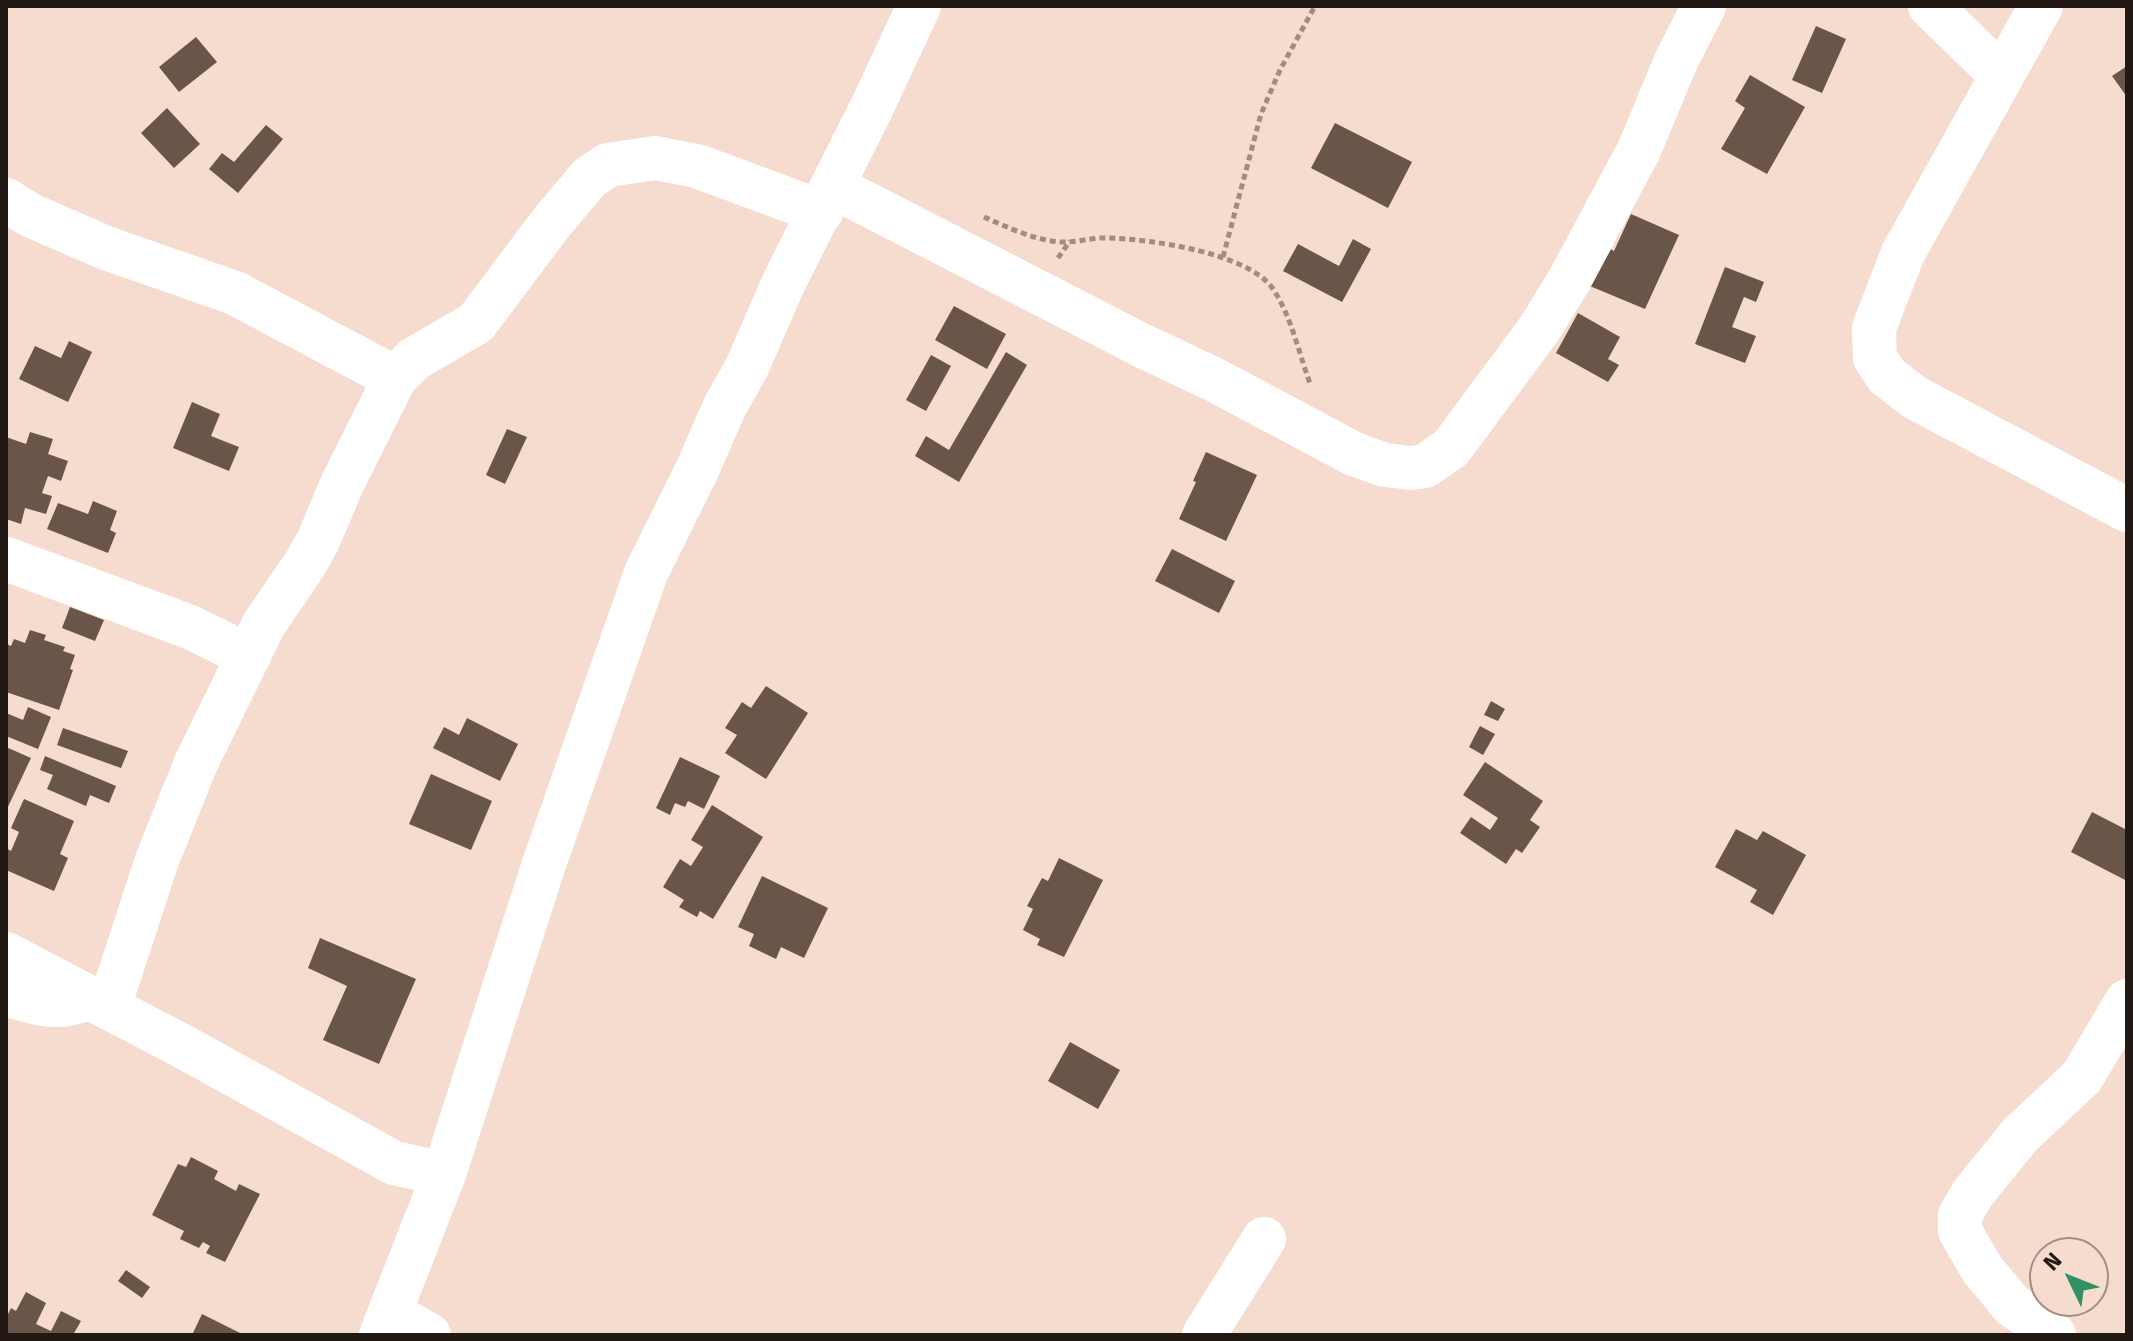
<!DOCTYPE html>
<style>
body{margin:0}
#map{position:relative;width:2133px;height:1341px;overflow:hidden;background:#f5dcce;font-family:"Fira Sans",sans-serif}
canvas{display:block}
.frame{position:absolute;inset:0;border:8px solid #221914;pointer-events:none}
.north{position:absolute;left:2029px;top:1237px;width:80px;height:80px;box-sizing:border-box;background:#f5dcce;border:2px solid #a18e84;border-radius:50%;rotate:313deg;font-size:22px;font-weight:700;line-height:32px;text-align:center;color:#221914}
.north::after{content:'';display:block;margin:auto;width:28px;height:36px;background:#329067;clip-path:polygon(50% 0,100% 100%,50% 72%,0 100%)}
</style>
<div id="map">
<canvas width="2133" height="1341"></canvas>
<div class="frame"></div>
<div class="north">N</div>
</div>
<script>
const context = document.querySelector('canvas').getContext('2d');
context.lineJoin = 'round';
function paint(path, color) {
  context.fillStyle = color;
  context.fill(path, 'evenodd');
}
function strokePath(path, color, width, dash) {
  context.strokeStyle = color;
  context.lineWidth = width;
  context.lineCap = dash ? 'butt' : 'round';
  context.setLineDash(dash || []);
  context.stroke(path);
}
const building = new Path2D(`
 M1816,26L1846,39L1822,93L1792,80Z
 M196,37L217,62L179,92L159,67Z
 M2127,66V97L2112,76Z
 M1750,75L1805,107L1767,174L1721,149L1745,108L1735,101Z
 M167,108L200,144L174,168L141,133Z
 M1335,123L1412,162L1388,208L1311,168Z
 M266,125L283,139L238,193L209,169L222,153L234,162Z
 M1631,214L1679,235L1645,309L1585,284L1603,245L1614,251Z
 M1353,239L1371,249L1342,302L1283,271L1298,244L1339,266Z
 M1725,267L1764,282L1756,302L1744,297L1732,327L1756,336L1745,363L1695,344Z
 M954,306L1006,334L987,369L935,340Z
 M1578,313L1620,337L1608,359L1619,365L1608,382L1556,353Z
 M69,341L92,352L68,402L19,379L35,346L61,358Z
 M1006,352L1027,365L959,482L915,456L926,436L949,450Z
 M931,355L951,366L926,411L906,400Z
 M192,402L220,414L211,436L239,447L229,471L173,448Z
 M507,429L527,437L505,484L486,475Z
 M30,432L53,439L48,454L68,461L61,481L48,476L42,493L52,496L46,514L25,508L21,524L6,519V437L26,444Z
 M1206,452L1257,475L1226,541L1179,519L1196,482L1193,481Z
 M93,501L117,511L110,530L116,533L108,553L47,529L58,503L88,514Z
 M1172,549L1235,581L1219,613L1155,581Z
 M70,607L104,620L95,641L62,628Z
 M30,630L46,635L44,640L65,647L63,651L75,655L70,669L73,670L59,710L6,692V644L11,646L14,639L25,643Z
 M766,686L808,713L766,779L725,753L737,735L725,728L742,702L751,708Z
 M1491,701L1505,709L1498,721L1484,715Z
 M28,707L51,717L38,749L6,736V713L23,720Z
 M467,718L518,744L500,781L433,748L444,727L459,735Z
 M1480,726L1495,734L1483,755L1469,747Z
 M63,728L128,751L121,768L57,745Z
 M6,747L31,758L6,811Z
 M45,756L116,786L109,803L90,795L86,806L47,789L53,775L40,770Z
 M680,757L720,776L704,809L688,801L685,807L675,803L670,815L656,808Z
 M1485,762L1543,801L1530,820L1540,827L1522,853L1516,849L1506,864L1460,833L1471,817L1490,830L1498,818L1463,795Z
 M431,774L492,801L471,850L409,824Z
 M24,799L74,821L60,854L68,858L54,891L6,870V848L11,851L19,832L11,828Z
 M712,805L763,837L713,919L700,911L697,917L679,907L684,900L663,887L680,859L691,866L703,847L691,840Z
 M2092,812L2127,830V881L2071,852Z
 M1736,829L1757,840L1763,831L1806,855L1773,915L1750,902L1757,890L1715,867Z
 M1059,858L1103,880L1064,957L1037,945L1040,939L1023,930L1033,909L1027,906L1042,878L1048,881Z
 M762,876L828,908L804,958L781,947L776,959L749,946L754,934L738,927Z
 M320,938L416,979L379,1064L323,1040L347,986L308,968Z
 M1070,1042L1120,1070L1098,1109L1048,1081Z
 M191,1157L218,1171L214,1179L236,1191L239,1184L260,1194L225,1262L206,1253L210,1246L203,1242L199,1248L180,1239L184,1231L152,1215L178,1164L186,1167Z
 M126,1270L150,1287L142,1298L118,1281Z
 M26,1292L46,1303L36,1324L51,1331L61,1311L81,1321L73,1335H6V1318L11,1308L16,1311Z
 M202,1314L244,1335H192Z`);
const path = new Path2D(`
 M984,217C1007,227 1034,240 1060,242C1076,243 1092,237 1108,238C1150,239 1249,253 1273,289C1292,317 1299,355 1311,386
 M1223,257L1261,114L1280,70L1315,6
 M1058,258L1070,241`);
const minor = new Path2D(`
 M1930,6L2002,76
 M2041,6L1903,253L1874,328L1875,358L1887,376L1914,397L2127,510
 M834,187L1141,345L1215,380L1354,454L1385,465L1411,468L1425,466L1451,448L1540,328L1570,279L1639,150L1676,61L1704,6
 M6,200L30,215L106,248L235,293L395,378
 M6,559L190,627L249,656
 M6,954L184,1047L394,1163L444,1174
 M6,994C38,1004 56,1011 88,998
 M109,1007L157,860L196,763L264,624L305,564L318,541L342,484L395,378L414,359L476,323L551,223L589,178L608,165L655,158L697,166L821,212
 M391,1313L429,1335
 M381,1335L444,1174L544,864L646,573L697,470L725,406L747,367L783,284L873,105L919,6
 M1204,1335L1264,1239
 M2054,1335L2012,1305L1982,1269L1960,1231V1215L1973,1193L2020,1135L2082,1077L2127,1001`);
paint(building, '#6a5549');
strokePath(path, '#9f8c82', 5, [6, 4]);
strokePath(minor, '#fff', 44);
</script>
